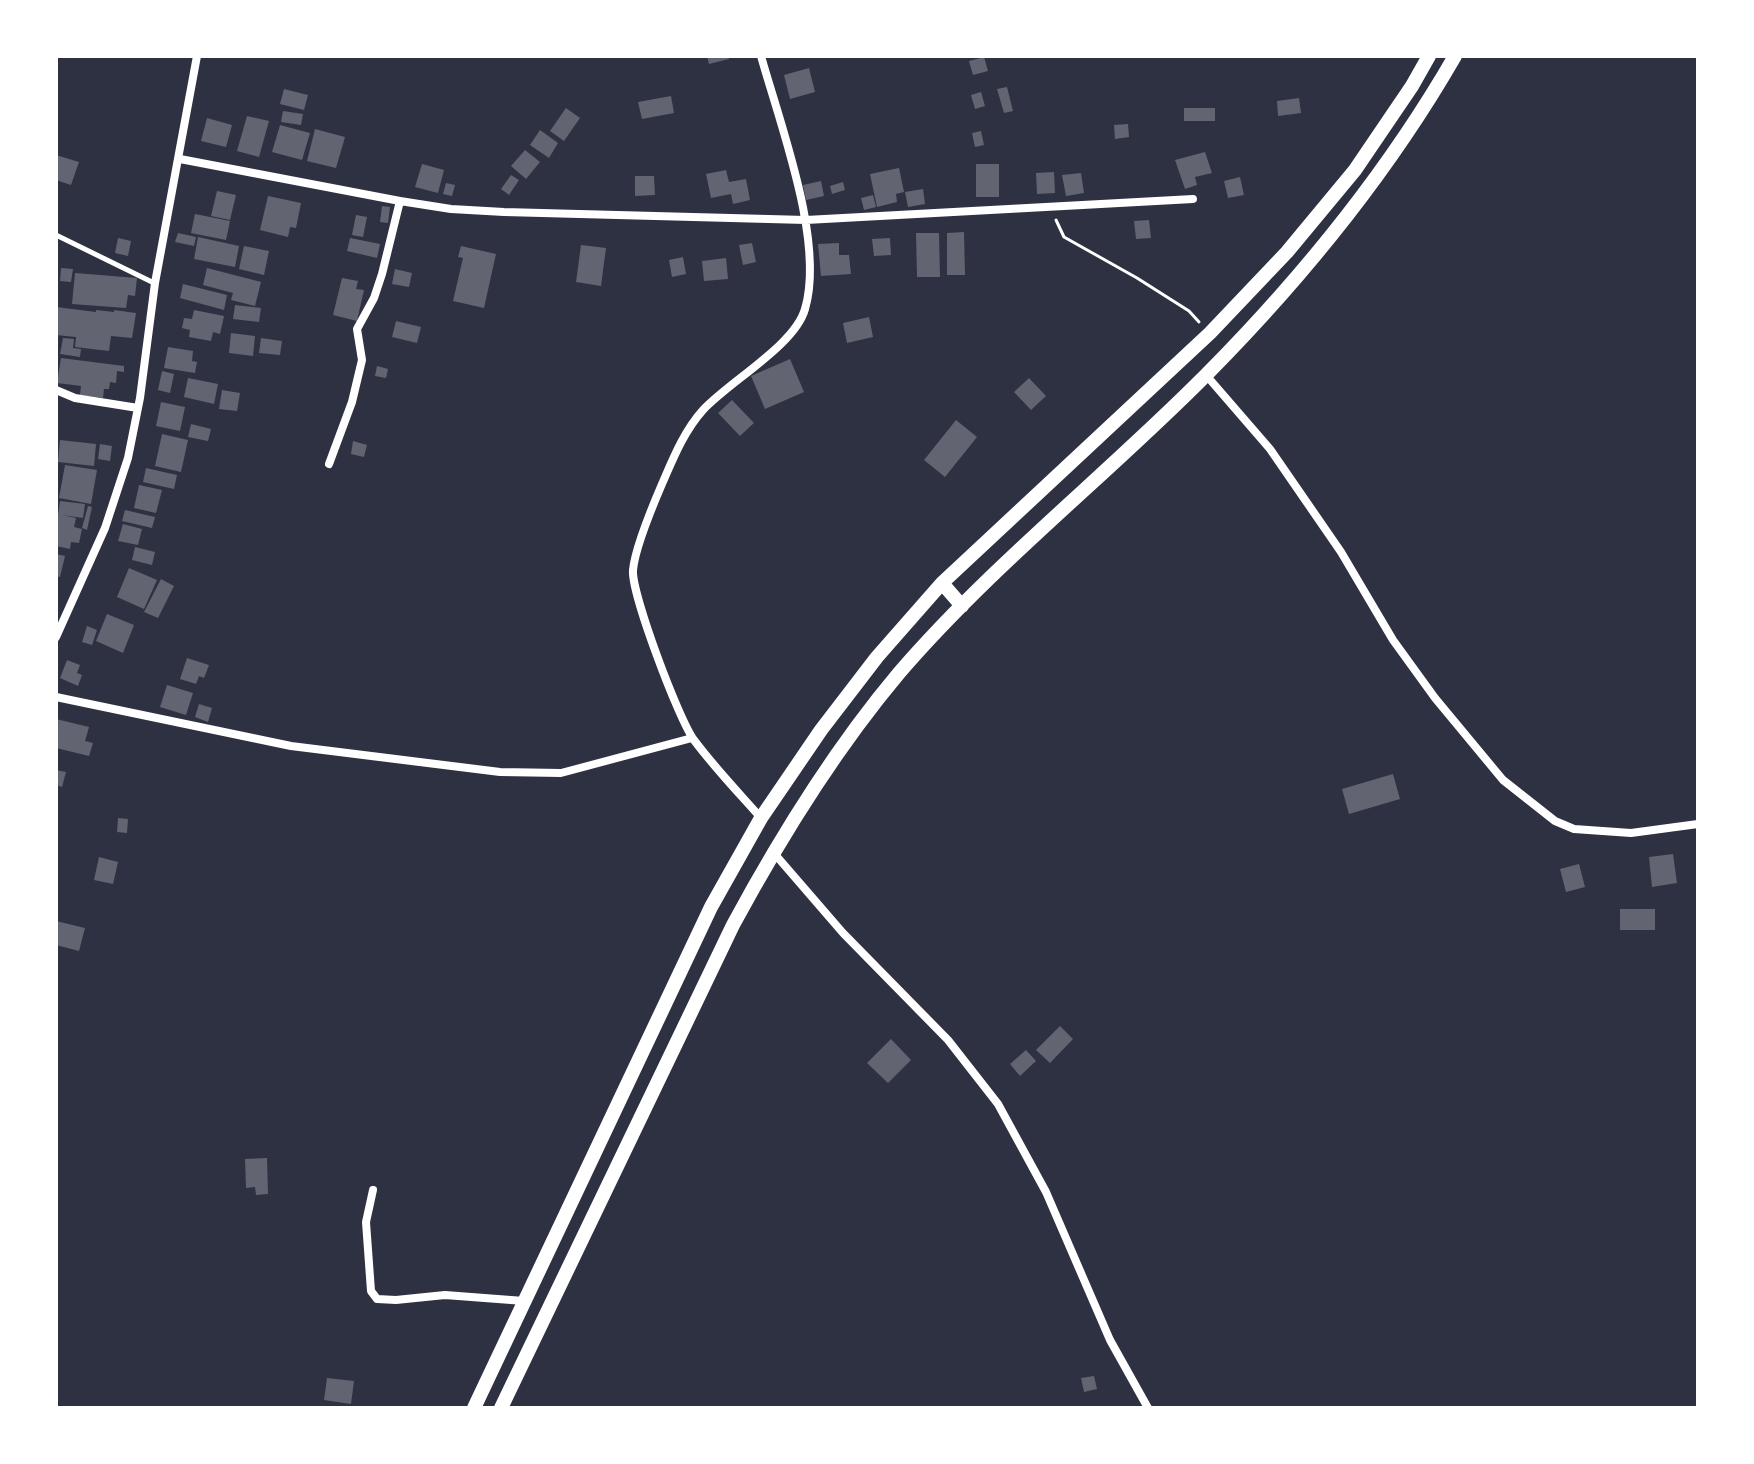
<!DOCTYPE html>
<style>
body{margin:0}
#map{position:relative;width:1754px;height:1464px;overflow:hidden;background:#2d3142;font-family:"DM Sans",sans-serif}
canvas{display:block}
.frame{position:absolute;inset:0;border:58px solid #fff;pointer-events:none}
</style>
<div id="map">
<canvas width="1754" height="1464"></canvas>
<div class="frame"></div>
</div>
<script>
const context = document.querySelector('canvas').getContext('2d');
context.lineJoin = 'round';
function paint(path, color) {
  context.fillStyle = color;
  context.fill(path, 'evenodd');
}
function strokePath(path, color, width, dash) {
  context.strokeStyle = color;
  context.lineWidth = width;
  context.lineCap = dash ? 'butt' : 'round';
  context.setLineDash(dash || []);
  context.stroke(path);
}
const building = new Path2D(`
 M707,56H729V59L709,64Z
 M984,57L988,71L973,75L969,61Z
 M809,68L815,92L790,99L784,75Z
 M1007,87L1013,111L1004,113L997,89Z
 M284,89L308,95L304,110L280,104Z
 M981,92L985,106L975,109L971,95Z
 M671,96L674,113L642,119L638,102Z
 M1299,98L1301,113L1278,116L1277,101Z
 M566,108L580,118L564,141L550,131Z
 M1184,108H1215V121H1184Z
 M283,111L303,114L301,125L281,122Z
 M247,116L269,121L259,157L237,151Z
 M207,118L232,125L226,147L201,141Z
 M1128,124L1129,137L1115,139L1114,125Z
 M280,125L310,133L302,160L272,152Z
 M315,129L345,137L336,168L307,161Z
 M540,130L558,143L549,158L530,145Z
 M981,131L984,145L975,147L972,133Z
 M525,150L540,162L526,179L511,166Z
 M1205,152L1212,173L1195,177L1197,185L1185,189L1175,160Z
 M56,155L79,162L71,185L56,180Z
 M422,164L444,170L438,193L415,187Z
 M976,164H999V197H976Z
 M899,168L904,192L896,194L897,202L877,207L870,174Z
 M726,170L729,182L746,179L750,200L733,204L731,194L711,198L706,174Z
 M1054,172L1055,193L1037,194L1036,173Z
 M1081,173L1084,193L1066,196L1062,175Z
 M511,175L519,180L509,195L501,189Z
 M635,176H654L655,195L635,196Z
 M1240,177L1244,195L1228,198L1224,181Z
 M821,181L824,196L806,200L803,185Z
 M843,182L845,190L832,194L830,186Z
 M446,183L455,185L452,196L443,194Z
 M923,189L925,204L908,207L905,192Z
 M217,191L236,195L230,220L211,216Z
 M873,195L876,207L864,210L861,198Z
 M268,196L301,203L296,228L290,227L288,237L260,230Z
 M382,206L390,207L388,223L380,222Z
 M195,214L230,221L226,240L191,233Z
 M356,215L367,217L363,237L352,235Z
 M1149,220L1151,238L1136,239L1134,221Z
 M964,232L965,275H947V233Z
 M178,233L196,237L194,246L175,242Z
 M916,233H939L940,277H917Z
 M198,237L239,246L235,267L194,259Z
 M118,238L131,241L128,256L115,253Z
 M350,238L380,244L377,258L347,251Z
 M890,238L891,255L874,256L872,239Z
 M752,243L756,262L743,265L739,245Z
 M839,243V255H849L851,274L821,276L818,244Z
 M581,245L606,248L601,286L576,282Z
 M244,246L269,251L264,275L239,269Z
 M461,246L496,254L484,308L453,301L463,258L458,257Z
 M683,257L686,274L672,277L669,260Z
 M726,258L728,279L704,281L702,261Z
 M61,268L73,269L71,282L60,281Z
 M207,268L261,282L255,306L231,300L233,293L203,285Z
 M395,269L412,273L409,287L392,284Z
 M75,273L137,278L135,296L128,295L126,308L72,304Z
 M342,278L358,281L356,289L364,290L357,321L333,315Z
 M183,284L227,295L224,310L180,298Z
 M235,305L261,308L259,322L233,319Z
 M56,307L96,312V310L114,312V310L136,313L132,338L111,336L109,351L75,347L76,337L56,335Z
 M194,310L224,316L220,334L213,332L211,341L189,337L190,330L182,328L184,318L192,319Z
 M869,317L873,337L847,343L843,323Z
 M396,321L421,327L417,343L392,337Z
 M231,333L255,336L253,356L229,353Z
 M63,338L74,339L73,348L81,349L80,357L60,354Z
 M261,338L282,341L280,355L259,353Z
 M168,347L193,351L192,361L197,362L195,373L164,368Z
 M61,358L124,366V372L117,371L116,383L110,382L109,389H104L103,398L80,395L81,386L57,383Z
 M790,359L804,392L765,409L751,376Z
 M377,366L388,369L386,378L375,376Z
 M162,371L174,374L170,393L158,390Z
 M188,378L218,384L214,404L184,397Z
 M1029,378L1046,396L1031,410L1014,392Z
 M222,390L240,393L237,411L219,409Z
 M732,400L754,423L740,436L718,413Z
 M161,402L185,407L180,431L156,426Z
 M956,420L977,437L945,477L924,460Z
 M191,424L211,429L208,441L188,437Z
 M162,434L188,440L181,472L155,466Z
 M60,440L96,444L94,466L58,462Z
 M353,441L367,445L364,457L351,454Z
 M100,444L112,446L110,461L98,459Z
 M65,465L97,470L91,504L59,498Z
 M146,468L177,475L174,489L143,482Z
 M139,485L162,490L156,513L134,508Z
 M60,501L85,504L83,518L62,515L76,518L74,527L82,529L79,543L71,542L70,549L56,546V514L58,515Z
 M88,506L92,507L87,530L82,528Z
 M125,510L155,517L152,528L122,521Z
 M123,524L142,529L138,545L118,541Z
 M135,547L155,552L152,565L132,560Z
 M56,554L65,556L60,577L56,576Z
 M129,568L157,580L144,609L117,597Z
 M161,579L174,586L158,618L144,612Z
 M107,614L134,625L123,653L96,641Z
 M87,626L97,630L92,645L82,642Z
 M187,658L209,665L204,678L199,676L196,684L180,679Z
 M67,660L80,665L77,673L82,675L78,686L60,678Z
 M167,685L193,693L186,715L160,707Z
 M199,704L212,708L208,722L195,717Z
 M56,719L89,727L85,741L93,743L89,756L56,748Z
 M56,770L66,772L62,787L56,785Z
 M1393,774L1400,799L1349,814L1342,789Z
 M118,818L128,819L127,833L117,832Z
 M1673,854L1677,883L1652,887L1649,857Z
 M99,857L118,862L113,884L94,880Z
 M1579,864L1585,887L1566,892L1560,869Z
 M1620,909H1655V930H1620Z
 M56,921L85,928L79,951L56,945Z
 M1060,1026L1073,1039L1050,1063L1036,1050Z
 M891,1039L911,1060L888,1083L867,1063Z
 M1026,1050L1036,1061L1020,1076L1010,1064Z
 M267,1158L268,1194L256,1195L255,1187L246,1188L245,1159Z
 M1094,1376L1097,1389L1084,1392L1081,1378Z
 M327,1378L354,1381L351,1404L324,1400Z`);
const path = new Path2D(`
 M1056,220L1064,237L1137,278L1189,311L1199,322`);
const service = new Path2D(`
 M56,235L154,283`);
const minor = new Path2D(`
 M761,56C780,124 825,242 805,309C795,345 730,381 703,410C684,431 673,459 662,484C653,505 635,548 633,570C631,593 679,720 694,740C714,767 738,792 761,818
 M180,159L400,201L451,209L504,212L806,220L1193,199
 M1206,375L1270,449L1341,552L1393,640L1435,698L1503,780L1555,821L1574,829L1631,833L1698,824
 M56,390L75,398L138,408
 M329,464L352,402L362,360L357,329L374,298L382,274L400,201
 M56,637L105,528L128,458L140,398L155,283L197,56
 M56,697L291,746L500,772L561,773L692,738
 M773,852L843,933L948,1040L998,1104L1046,1192L1110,1340L1148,1408
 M373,1190L366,1222L371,1291L377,1299L396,1300L445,1295L524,1301`);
const secondary = new Path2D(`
 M942,583L962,606
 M474,1408L711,907L761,818L821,730L877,657L942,583L1210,333L1287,252L1355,170L1412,86L1429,56
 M501,1408L733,925C780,838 835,749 899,673C992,565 1106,476 1207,374C1302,278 1387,174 1455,56`);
paint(building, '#626471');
strokePath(path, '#fff', 3);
strokePath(service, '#fff', 5);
strokePath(minor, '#fff', 8);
strokePath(secondary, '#fff', 14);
</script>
